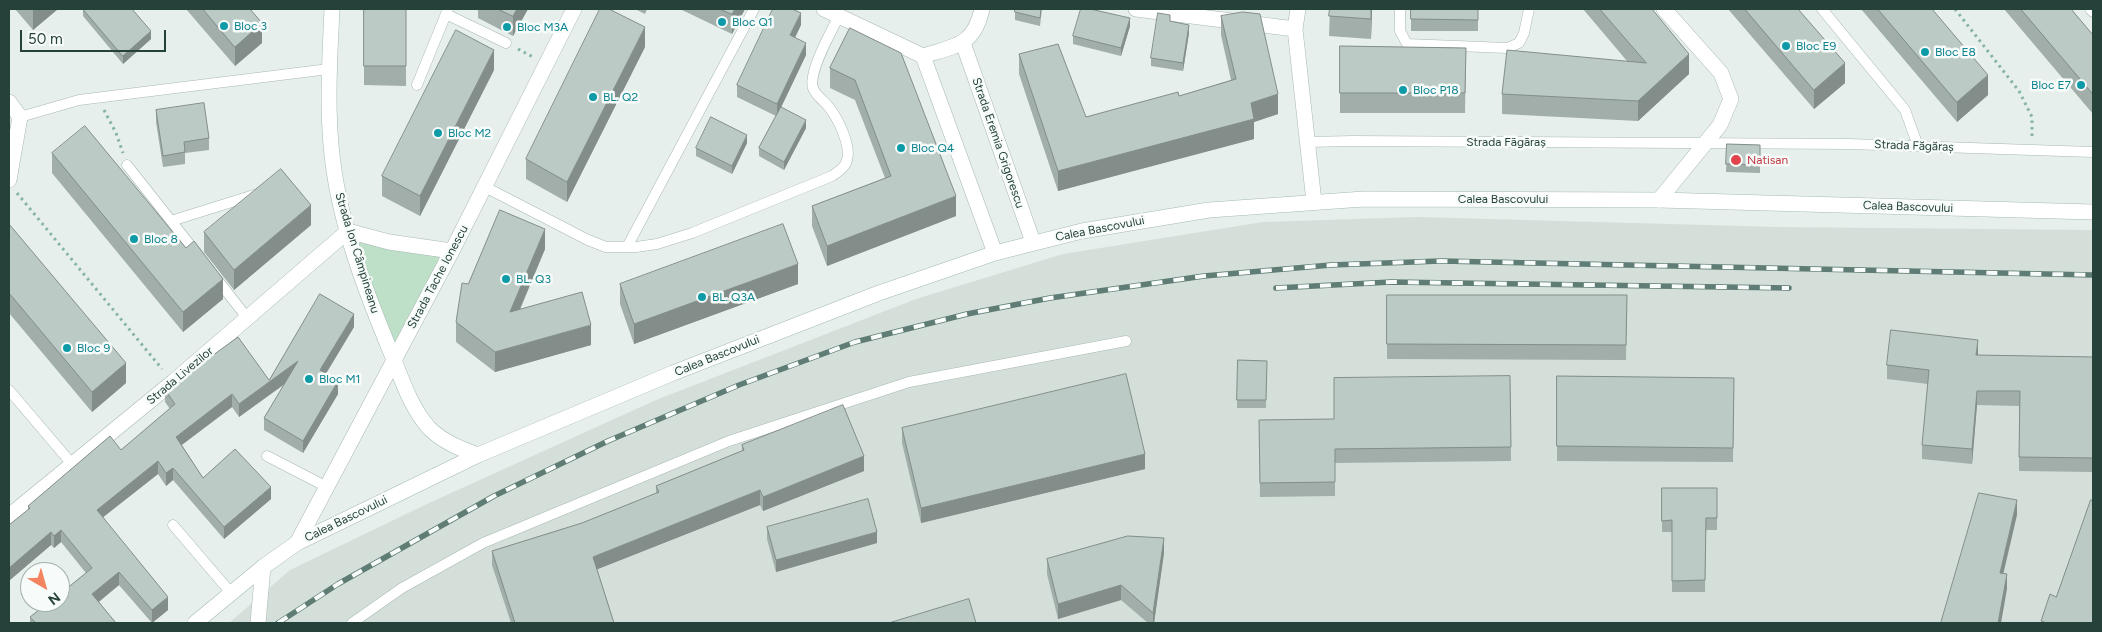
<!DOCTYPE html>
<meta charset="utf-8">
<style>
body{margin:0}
#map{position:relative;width:2102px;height:632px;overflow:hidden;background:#e6efeb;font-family:Figtree,sans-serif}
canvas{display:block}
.frame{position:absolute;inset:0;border:10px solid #24423a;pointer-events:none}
.north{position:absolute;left:20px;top:562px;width:50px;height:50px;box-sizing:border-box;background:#f7fbf9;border:1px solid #a3b1ad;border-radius:50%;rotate:142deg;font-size:14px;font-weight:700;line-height:20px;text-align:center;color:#24423a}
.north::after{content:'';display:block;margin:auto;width:18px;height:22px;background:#f4845f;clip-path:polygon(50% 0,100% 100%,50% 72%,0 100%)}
.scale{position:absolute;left:20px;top:30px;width:146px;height:22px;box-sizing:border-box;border:2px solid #24423a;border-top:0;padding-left:6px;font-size:15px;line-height:18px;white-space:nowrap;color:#24423a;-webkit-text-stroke:4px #f7fbf9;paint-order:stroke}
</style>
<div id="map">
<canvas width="2102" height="632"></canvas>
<div class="frame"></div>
<div class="north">N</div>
<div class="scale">50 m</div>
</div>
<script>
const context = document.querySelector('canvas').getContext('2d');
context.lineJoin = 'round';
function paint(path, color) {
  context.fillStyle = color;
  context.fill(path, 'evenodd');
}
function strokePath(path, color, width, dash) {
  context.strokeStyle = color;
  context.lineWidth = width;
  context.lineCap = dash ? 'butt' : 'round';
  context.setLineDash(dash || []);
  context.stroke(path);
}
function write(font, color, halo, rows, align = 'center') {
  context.font = font + ' Figtree,sans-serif';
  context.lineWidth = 5;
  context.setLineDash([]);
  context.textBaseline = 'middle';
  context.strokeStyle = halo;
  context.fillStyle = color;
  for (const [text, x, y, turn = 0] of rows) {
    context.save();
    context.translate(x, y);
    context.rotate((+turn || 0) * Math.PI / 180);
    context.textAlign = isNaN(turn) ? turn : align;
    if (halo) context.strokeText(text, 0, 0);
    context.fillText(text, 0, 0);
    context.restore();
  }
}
const built = new Path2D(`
 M1418,217L1777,227L2093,230V623H229L290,570L429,503L656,400L916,299L1063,254L1263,222Z`);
const green = new Path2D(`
 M348,231L452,251L394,360Z`);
const path = new Path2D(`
 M1955,9L2019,91L2032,117V136
 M518,49L533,57
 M104,110L116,133L123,153
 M17,193L162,369`);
const lane = new Path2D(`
 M1400,9V31L1407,44L1507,48L1519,43L1524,33L1529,9
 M1822,9L1905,110L1918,146
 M2090,9L2093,12
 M446,14L506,43
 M417,85L448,9
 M20,117L79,100L329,69
 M1307,142L1353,141L1849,144L2093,152
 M127,165L198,255
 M485,187L588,240L606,247H636L657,244L692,233L832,176C838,172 843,169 846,163C853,148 838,118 828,106C823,100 816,96 813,88C808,72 831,32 839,16
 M171,221L254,195
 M627,247L754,9
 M216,278L248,319
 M9,390L72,464
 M267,456L327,487
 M173,525L231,593
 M352,623L402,588L483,543L729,441L909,382L1126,341`);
const street = new Path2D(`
 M824,9L923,56
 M1136,9L1295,29L1314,202
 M1295,29L1298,9
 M963,43L1033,242
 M923,56L995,253
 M923,56C955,46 974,46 982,9
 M9,102L20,117L9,180
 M1659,200L1720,125L1731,99L1721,73L1664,9
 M9,516L173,382L348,231L389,242L452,251
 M297,543L452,251L574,9
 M258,623L263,567`);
const secondary = new Path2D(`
 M332,9C330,54 327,99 331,145C337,217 364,288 392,355C402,380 411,408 429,428C443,442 461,449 478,455
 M195,623L263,567L297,543L478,455L673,373L879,293L995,253L1082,231L1209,210L1364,199L1659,200L2093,212`);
const rail = new Path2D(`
 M1276,288L1391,282L1789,288
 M278,623L338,584L494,496L608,441L739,385L855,342L967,314L1050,298L1204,276L1331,265L1441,261L2093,275`);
const wall = new Path2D(`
 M15,9H58L33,30Z
 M83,9H132L151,39L123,64L83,16Z
 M186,9H250L262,43L235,66Z
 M364,9H406V86L364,85Z
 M478,9H528L513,36L478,18Z
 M635,9H647L645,14Z
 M680,9H745L732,34Z
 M1015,9H1042L1040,26L1015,20Z
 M1330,9H1372L1371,39L1329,36Z
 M1411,9H1478V31H1411Z
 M1583,9H1652L1689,74L1638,121L1502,114V94L1627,61Z
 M1728,9H1798L1845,83L1814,109Z
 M1861,9H1932L1988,95L1957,122Z
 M2004,9H2071L2093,35V114Z
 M1221,16L1278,114L1254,122V139L1058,191L1019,74V54L1086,117L1179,96L1231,80L1221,35Z
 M1170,21L1189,33L1183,71L1151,66V58Z
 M801,25L795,38L806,55L781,107L806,128L784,170L759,156V148L776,116L737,97V85Z
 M1130,26L1121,56L1073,44V36Z
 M850,28L956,216L827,266L812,226V206L885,178L855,100L830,88V68Z
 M1340,46L1466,48L1465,113H1340Z
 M645,47L567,202L526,179V159Z
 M494,70L420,216L382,196V176Z
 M156,110L209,138V150L185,153V164L163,167L156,122Z
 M747,143L732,174L696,156V148Z
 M1727,144L1760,145V173L1726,172Z
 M52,153L223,299L183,332L52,173Z
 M9,224L126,383L92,412L9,313Z
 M311,225L234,290L204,252V232Z
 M545,249L520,310L591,345L495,372L456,342V322L468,284Z
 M620,284H798L634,344L620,304Z
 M1387,295H1627L1626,360L1387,359Z
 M354,327L326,374L338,394L303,453L264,430V418L285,384L239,417L232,407L182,445L203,478L271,499L224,539L173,480L166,486L158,474L103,517L168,610L152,623L119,585L99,602L116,623H30V617L86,573L61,542L54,548L51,545L10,580V587L9,525L28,510V506L121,450L170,409L165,402V390L269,380Z
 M1978,355L2093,357V472L2019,471V406L1977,405L1972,464L1922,459V445L1928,384L1887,379V365Z
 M1238,360L1267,361L1266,408H1237Z
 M1510,376L1511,461L1335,463V496L1260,497L1259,420L1334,419Z
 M1557,376L1734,378L1733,462L1557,461Z
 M902,428L1145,469L921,523L902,443Z
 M742,445L864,471L763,511L760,505L597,569L614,623H511L492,565V551L582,523L656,494V486L742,451Z
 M1662,488H1717V530H1706L1705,592H1672V532H1662Z
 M767,527L877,543L776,572L767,539Z
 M1164,553L1154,623H1148L1121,600L1058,619L1047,574V559Z`);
const shadedWall = new Path2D(`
 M34,9H58L33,30V10Z
 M517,9H528L513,36V16Z
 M735,9H745L732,34V14Z
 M1371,9H1372L1371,39Z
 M801,13V25L790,47V35Z
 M1130,18V26L1121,56V48Z
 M262,23V43L235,66V47Z
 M1189,25V33L1183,71V63Z
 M645,27V47L567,202V182Z
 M151,31V39L123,64V56Z
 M806,43V55L777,116V104Z
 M494,50V70L420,216V196Z
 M1689,54V74L1638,121V101Z
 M1845,63V83L1814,109V90Z
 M1988,75V95L1957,122V102Z
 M1278,94V114L1254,122V139L1058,191V171L1251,103Z
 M806,120V128L784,170V162Z
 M747,135V143L732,174V166Z
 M956,196V216L827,266V246Z
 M311,205V225L234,290V270Z
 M545,229V249L510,332V312Z
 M798,264V284L634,344V324Z
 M223,279V299L183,332V312Z
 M354,314V327L320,383V370Z
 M591,325V345L495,372V352Z
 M1978,340V354L1976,369V355Z
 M298,361V374L239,417V404Z
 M126,363V383L92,412V392Z
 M338,381V394L303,453V441Z
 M1977,391V405L1972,464V449Z
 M232,394V407L176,449V437Z
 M1145,454V469L921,523V508Z
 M864,456V471L763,511V497Z
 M158,461V474L97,522V510Z
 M173,468V480L166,486V473Z
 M271,487V499L224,539V527Z
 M760,490V505L593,571V557Z
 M2017,500V515L2000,588V573Z
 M61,530V542L54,548V536Z
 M51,532V545L10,580V587L9,588V568Z
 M877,532V543L776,572V560Z
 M1164,538V553L1154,623H1153V613Z
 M119,572V585L92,607V594Z
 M2007,574V589L2001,623H1998Z
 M1121,585V600L1058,619V604Z
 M168,597V610L152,623V610Z`);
const building = new Path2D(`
 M83,9H132L151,31L123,56Z
 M203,9H250L262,23L235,47Z
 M364,9H406V66H364Z
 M498,9H517L513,16Z
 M600,9H609L645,27L567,182L526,159Z
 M720,9H735L732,14Z
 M773,9H792L801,13L790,35L806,43L777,104L737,85Z
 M1015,9H1041L1040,18L1015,12Z
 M1081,9H1090L1130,18L1121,48L1073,36Z
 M1330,9H1371V19L1329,16Z
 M1411,9H1478V20L1411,19Z
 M1600,9H1652L1689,54L1638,101L1502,94L1507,50L1646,63Z
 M1745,9H1798L1845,63L1814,90Z
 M1878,9H1932L1988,75L1957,102Z
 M2021,9H2071L2093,35V94Z
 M1243,12L1260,14L1278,94L1251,103L1254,119L1058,171L1019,54L1058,44L1086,117L1178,92L1179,96L1236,79L1221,16Z
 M1158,13L1170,15V21L1189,25L1183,63L1151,58Z
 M850,28L901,53L956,196L827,246L812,206L891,176L855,80L830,68Z
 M456,30L494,50L420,196L382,176Z
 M1340,46L1466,48L1465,93H1340Z
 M204,103L209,138L184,142L185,152L163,156L156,110Z
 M781,107L806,120L784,162L759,148Z
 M711,117L747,135L732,166L696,148Z
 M85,126L186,248L194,241L223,279L183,312L52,153Z
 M1727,144L1760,145V165L1726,164Z
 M281,169L311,205L234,270L204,232Z
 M500,210L545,229L510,312L582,292L591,325L495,352L456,322L462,283L468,284Z
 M9,224L126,363L92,392L9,293Z
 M783,224L798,264L634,324L620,284Z
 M320,294L354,314L320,370L338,381L303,441L264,418L298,361L239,404L232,394L176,437L203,478L235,449L271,487L224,527L173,468L166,473L158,461L97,510L168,597L152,610L119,572L92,594L116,623H36L30,617L49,602H60V594L92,568L61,530L54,536L51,532L9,568V525L30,508L28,506L110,436L121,450L175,404L165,390L238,337L269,380Z
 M1387,295H1627L1626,345L1387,344Z
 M1891,330L1978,340L1976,355L2093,357V458L2019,457L2020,391H1977L1972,449L1922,445L1929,370L1887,365Z
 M1238,360L1267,361L1266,400H1237Z
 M1126,374L1145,454L921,508L902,428Z
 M1510,376L1511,447L1335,449V482L1260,483L1259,420L1334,419V378Z
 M1557,376L1734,378L1733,448L1557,446Z
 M843,405L864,456L763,497L760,490L593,557L614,623H515L492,551L582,523L659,492L656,486L744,450L742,445Z
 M1662,488H1717V518H1706L1705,580L1672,581V520L1662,521Z
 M1979,493L2017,500L2000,573L2007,574L1998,623H1941Z
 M868,499L877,532L776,560L767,527Z
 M2091,500L2093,501V623H2047L2041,621L2050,594L2056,597Z
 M1128,536L1164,538L1153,613L1121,585L1058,604L1047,559Z
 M969,599L976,623H889Z`);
const markers = [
 [722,22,5,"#0f9aa8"],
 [224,26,5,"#0f9aa8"],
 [507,27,5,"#0f9aa8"],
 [1786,46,5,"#0f9aa8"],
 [1925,52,5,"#0f9aa8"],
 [2081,85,5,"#0f9aa8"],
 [1403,90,5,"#0f9aa8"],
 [593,97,5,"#0f9aa8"],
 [438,133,5,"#0f9aa8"],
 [901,148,5,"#0f9aa8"],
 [1736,160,6,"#e0444e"],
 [134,239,5,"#0f9aa8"],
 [506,279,5,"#0f9aa8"],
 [702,297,5,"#0f9aa8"],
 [67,348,5,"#0f9aa8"],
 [309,379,5,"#0f9aa8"]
];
const cultureNames = [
 ["Bloc Q1",732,22],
 ["Bloc 3",234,26],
 ["Bloc M3A",517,27],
 ["Bloc E9",1796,46],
 ["Bloc E8",1935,52],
 ["Bloc E7",2071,85,"right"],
 ["Bloc P18",1413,90],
 ["BL. Q2",603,97],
 ["Bloc M2",448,133],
 ["Bloc Q4",911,148],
 ["Bloc 8",144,239],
 ["BL. Q3",516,279],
 ["BL. Q3A",712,297],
 ["Bloc 9",77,348],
 ["Bloc M1",319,379]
];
const streetNames = [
 ["Strada Făgăraș",1506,142],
 ["Strada Eremia Grigorescu",998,143,71],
 ["Strada Făgăraș",1914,146,2],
 ["Calea Bascovului",1503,199],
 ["Calea Bascovului",1908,207,2],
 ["Calea Bascovului",1100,229,-11],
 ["Strada Ion Câmpineanu",357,253,73],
 ["Strada Tache Ionescu",438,277,-62],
 ["Calea Bascovului",717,356,-22],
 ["Strada Livezilor",180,376,-40],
 ["Calea Bascovului",346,519,-26]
];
const healthNames = [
 ["Natisan",1747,160]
];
paint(built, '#d4dfda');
paint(green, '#bfe0c8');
strokePath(lane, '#a8b8b2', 11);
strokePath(street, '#a8b8b2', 16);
strokePath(secondary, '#a4bbb3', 16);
strokePath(path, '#86b3a5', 3, [2.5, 4]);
strokePath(lane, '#fff', 10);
strokePath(street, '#fff', 15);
strokePath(secondary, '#fff', 15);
strokePath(rail, '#5f7d75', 5.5);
strokePath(rail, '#f7fbf9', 4, [11]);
paint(wall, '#a1aea9');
paint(shadedWall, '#838d89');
paint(building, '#bbcac4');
strokePath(building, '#838d89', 1);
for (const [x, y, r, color] of markers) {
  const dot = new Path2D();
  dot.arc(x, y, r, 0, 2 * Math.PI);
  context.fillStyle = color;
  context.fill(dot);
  strokePath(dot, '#f7fbf9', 2);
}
write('12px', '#0d838f', '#f7fbf9', cultureNames, 'left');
write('12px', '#24423a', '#f7fbf9', streetNames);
write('12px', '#be3a42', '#f7fbf9', healthNames, 'left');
</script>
